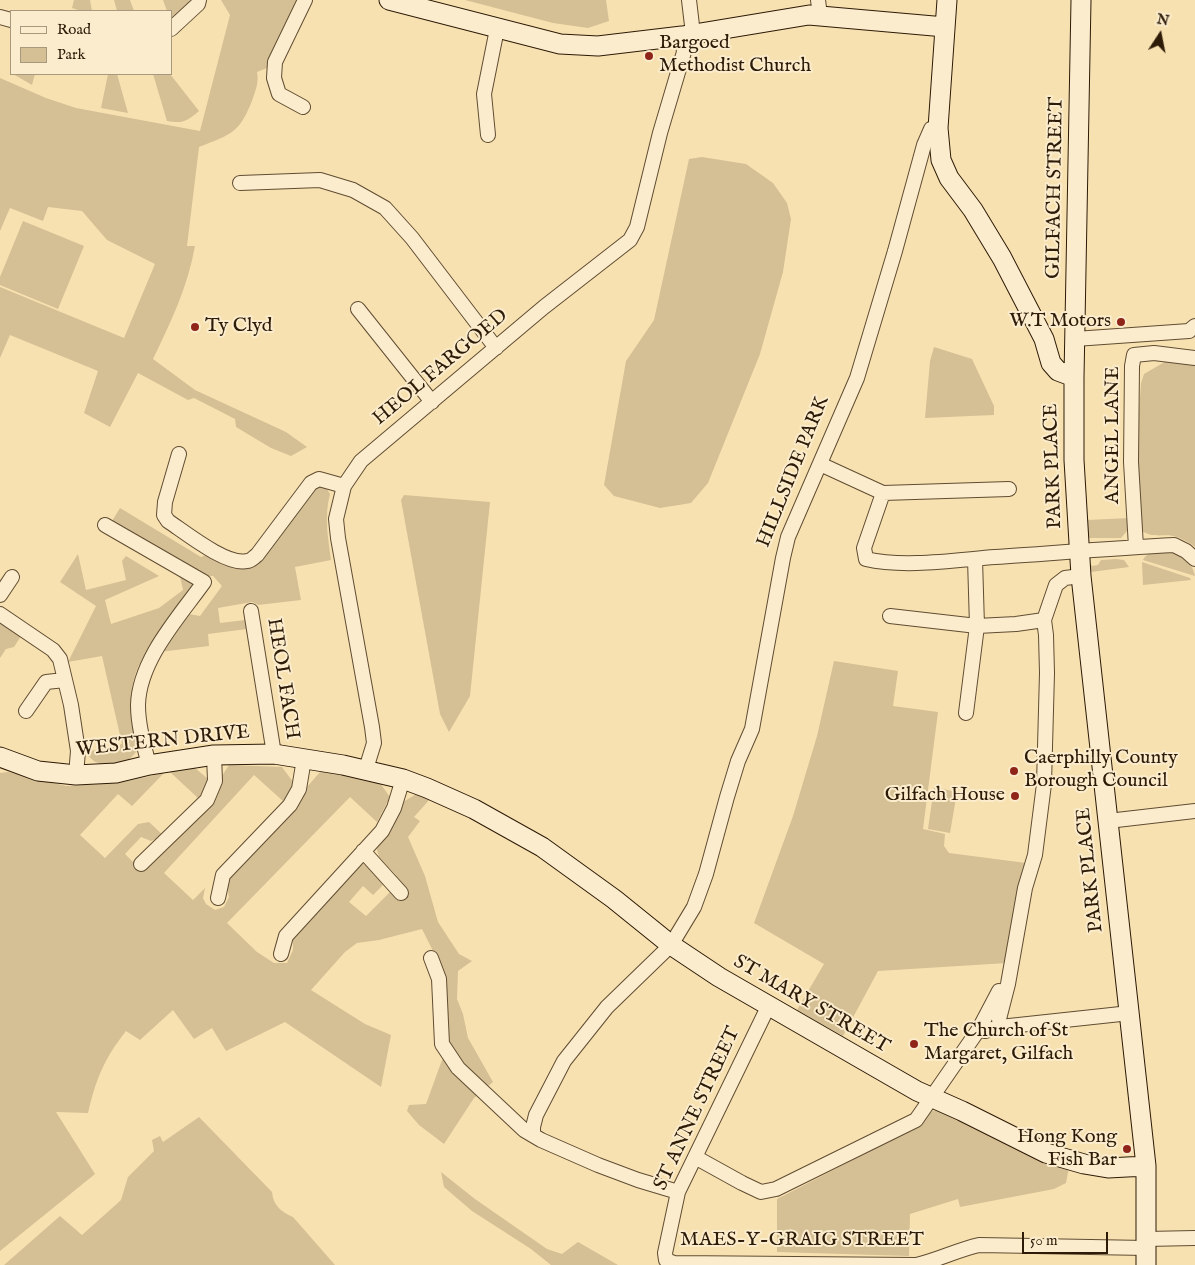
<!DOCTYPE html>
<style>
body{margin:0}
#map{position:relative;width:1195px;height:1265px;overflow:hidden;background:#f8e1b1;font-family:"IM FELL English",serif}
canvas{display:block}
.legend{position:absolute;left:10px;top:10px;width:162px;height:65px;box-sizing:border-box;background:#faeccc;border:1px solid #a8987d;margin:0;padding:6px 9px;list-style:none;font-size:15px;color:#2d1a07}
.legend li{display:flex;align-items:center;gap:10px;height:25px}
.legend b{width:25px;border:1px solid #a8987d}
.north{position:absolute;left:1135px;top:10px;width:50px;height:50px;-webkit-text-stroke:4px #faeccc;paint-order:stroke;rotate:11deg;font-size:14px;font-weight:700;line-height:20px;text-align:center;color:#2d1a07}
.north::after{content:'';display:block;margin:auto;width:18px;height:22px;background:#2d1a07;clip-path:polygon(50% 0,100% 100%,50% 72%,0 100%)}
.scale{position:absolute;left:1022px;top:1232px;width:86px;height:22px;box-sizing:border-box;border:2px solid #2d1a07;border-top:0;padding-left:6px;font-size:15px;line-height:18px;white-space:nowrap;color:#2d1a07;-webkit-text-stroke:4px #faeccc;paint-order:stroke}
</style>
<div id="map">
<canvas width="1195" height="1265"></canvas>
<ul class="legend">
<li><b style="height:6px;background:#faeccc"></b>Road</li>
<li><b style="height:14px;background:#d5bf94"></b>Park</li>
</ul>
<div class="north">N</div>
<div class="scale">50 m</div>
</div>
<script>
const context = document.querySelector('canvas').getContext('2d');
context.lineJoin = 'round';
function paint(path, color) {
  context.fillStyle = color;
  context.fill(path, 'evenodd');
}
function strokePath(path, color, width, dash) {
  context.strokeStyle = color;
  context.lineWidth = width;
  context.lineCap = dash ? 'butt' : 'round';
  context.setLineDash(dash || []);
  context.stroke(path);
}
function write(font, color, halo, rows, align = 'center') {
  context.font = font + ' "IM FELL English",serif';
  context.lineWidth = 4;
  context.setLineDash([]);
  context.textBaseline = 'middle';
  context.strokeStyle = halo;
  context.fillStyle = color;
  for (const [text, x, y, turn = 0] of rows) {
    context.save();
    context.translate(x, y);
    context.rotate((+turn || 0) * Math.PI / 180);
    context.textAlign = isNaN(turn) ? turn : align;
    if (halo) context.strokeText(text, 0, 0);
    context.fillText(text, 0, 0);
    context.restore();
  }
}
const green = new Path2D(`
 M74,0H90L92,11H81L72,8Z
 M114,0H130L134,11H117Z
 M163,0H190L181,13L171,22V11H167Z
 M221,0H302L267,68L257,72C259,82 256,89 253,98C240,133 232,134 199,147L187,246H195C188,286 171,322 153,359L195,390L286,432L307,447L291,456L271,448L236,427L235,419L194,398L188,400L138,373L110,427L84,413L98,371L10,335L0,358V287L124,338L155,264L107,240L82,211L48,207L43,221L10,208L0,231V78L46,98L76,108L200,131L230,15Z
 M465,0H606L609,21L588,28L553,23Z
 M13,74H35L32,85Z
 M108,74H117L128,113L101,108Z
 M153,74H170L199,111C187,121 183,124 167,121Z
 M702,157L746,164L773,183L787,203L791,219L783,272L760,354L708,483L691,503L660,508L614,496L604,485L626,361L654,320L689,159Z
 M23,221L84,246L58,309L0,285V277Z
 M934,347L972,359L994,406V415L925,418L930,361Z
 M1168,360L1195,363V547C1189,542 1181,538 1173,536C1163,534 1152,538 1142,531C1131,483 1138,432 1141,383L1144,374Z
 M312,485L325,486L330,494C324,517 328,537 331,560L295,567L301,600L258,605L252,602L218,608L220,623L245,620L247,629L208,634L209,646L159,652L185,616L189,614L200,616L222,586L213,576H205L112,521L120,508L201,557L211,553L241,568Z
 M404,495L490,502L470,696L449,732L440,714L401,500Z
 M1130,518V531H1127L1121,538H1088L1087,520Z
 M1174,552C1185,558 1192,563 1195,576L1143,560C1148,549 1164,553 1174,552Z
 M78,554L86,590L126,580L122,561L126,556L159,576L105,600L111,624L159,608L183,590L179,572L195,582C191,589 187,598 182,605C164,630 135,657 132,690C130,710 135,731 137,751L129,760C111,763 96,770 86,752L122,744L102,656L68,662L96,606L60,582Z
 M1116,559L1124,560L1129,567L1091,572L1090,563L1092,566L1098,565L1101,560Z
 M1142,562L1190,578L1191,580L1143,585Z
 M0,621L21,636L14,647L6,649L0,658Z
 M834,661L898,671L893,706L938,712L923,829L945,834L944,846L949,853L1026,863L1007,963L878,971L843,1036L797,1010L824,964L754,923L793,816L817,736Z
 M229,765L282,767L293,782L291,792L284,802L254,775L164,873L193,900L205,888L203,898L206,904L215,910L224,907L229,897L226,882L229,875L321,771L358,777L380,783L390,797L377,822L350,797L227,923L257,952L274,963H287L293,950V931L355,865C372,862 374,869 384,881L383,885L373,895L363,886L349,902L366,916L391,891L396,875L379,857L377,850L378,841L396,820L403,802L418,793L431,798L414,817L420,821L408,837L425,876L438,922L459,954L472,961L458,971L457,999L463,1014L468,1038L493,1082L474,1098L444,1144L419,1125L407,1111L409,1105L426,1104L442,1060L456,1056L446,1041L440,965L422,929L379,940L357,943L345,952L311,990L365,1024L391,1035L381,1087L285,1022L226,1051L212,1028L194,1039L173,1010L140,1040L126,1031C104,1059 96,1079 88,1113L56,1112L95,1174L0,1251V773L8,772L66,786L119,783L164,773L132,806L118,794L80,835L105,858L138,824L149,822L164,836L151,841L141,837L125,854L142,871L220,779Z
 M195,768L208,779L207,787L199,799L170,772Z
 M934,787L957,792L950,833L928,829Z
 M946,1108L1069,1167L1066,1183L1054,1189L960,1207L958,1199L910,1214L909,1256L777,1252V1199L919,1126L932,1111Z
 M199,1117L272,1192C273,1205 281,1212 293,1217L335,1265H4L60,1216L82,1235L121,1200L128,1177L154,1151L152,1140L160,1136L163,1142Z
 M441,1172L475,1199L547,1249L562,1254L578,1242L618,1265H551L531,1249L472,1211L444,1187Z`);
const street = new Path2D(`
 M689,0L693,34
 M818,0L820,15
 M0,17L11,20
 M171,29L198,4L199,0
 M303,107L279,94L274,78L275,62L305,0
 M488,135L484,94L497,29
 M240,183L320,180L353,190L385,208L412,238L496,348
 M358,309L432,402
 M1075,339L1189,331L1195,326
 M179,454L165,502L164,515L168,521C186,533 227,566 247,561C251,561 254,557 257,555L311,483L319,479L344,486
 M820,464L883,493L1009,489
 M883,493L864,548L866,559C904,568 956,560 995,557C1055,553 1115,548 1174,545L1186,551L1195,559
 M105,525L204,582C179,617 139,660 138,705C138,725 144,746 149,765
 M1136,547L1131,462L1132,366L1134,355L1154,353L1195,358
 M0,595L12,577
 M251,611L274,754
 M0,614L53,650L60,659L71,705L78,751L76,775
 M890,616L977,626L1016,624L1044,620
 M26,711L46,682L65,680
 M966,713L977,626L975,559
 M366,769L374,743L372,727L338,538L336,519L344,486L361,461L544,307L630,240L637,227L660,133L684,52L682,36
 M1108,821L1195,811
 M363,851L401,893
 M141,864L207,800L215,781L214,755
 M218,898L223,875L290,805L299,789L304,759
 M281,954L286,936L382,831L394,808L403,779
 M431,958L439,979L442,1044L458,1068L524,1130L541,1140L598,1165L638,1180L678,1192
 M768,1007L678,1192L665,1253L666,1260L674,1263L916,1265C938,1260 957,1250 979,1245L1146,1248
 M1000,1027L999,1019L1008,984L1025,888L1035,855L1044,784L1047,673L1046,635L1044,620L1056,585L1065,578L1081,576
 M985,1031L1000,1027L1130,1013
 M533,1135V1127L536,1115L564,1061L607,1007L671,945L694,907L706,874L727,797L738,761L752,729L783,558L788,537L857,378L895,251L924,145L931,129L938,128
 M695,1157L742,1183L761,1192L776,1189L916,1120L979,1029L999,991
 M1146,1239L1195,1238`);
const secondary = new Path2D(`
 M389,0L560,44L598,46L682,36L809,15L945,27
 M947,0L938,128L941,160L949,178L973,210L1002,258L1044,339L1051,363L1058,371L1074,377
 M1081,0L1074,377V460L1081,576L1146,1166V1265
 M0,757L38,771L76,775L116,773L149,765L214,755L274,754L343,765L403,779L427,788L474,809L542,847L614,899L671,945L719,977L917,1091L962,1111L1046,1153L1084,1164L1108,1168L1146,1166`);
const markers = [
 [649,56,5,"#8f2418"],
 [1121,322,5,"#8f2418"],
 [195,327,5,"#8f2418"],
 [1014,771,5,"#8f2418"],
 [1015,796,5,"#8f2418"],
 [914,1044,5,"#8f2418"],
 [1127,1149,5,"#8f2418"]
];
const poiNames = [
 ["Bargoed",659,44],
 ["Methodist Church",659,67],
 ["W.T Motors",1111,322,"right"],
 ["Ty Clyd",205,327],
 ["Caerphilly County",1024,759],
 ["Borough Council",1024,782],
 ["Gilfach House",1005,796,"right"],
 ["The Church of St",924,1032],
 ["Margaret, Gilfach",924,1055],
 ["Hong Kong",1117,1138,"right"],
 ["Fish Bar",1117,1161,"right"]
];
const streetNames = [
 ["GILFACH STREET",1056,188,-89],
 ["HEOL FARGOED",441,368,-40],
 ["ANGEL LANE",1114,435,-90],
 ["PARK PLACE",1054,466,-92],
 ["HILLSIDE PARK",794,472,-68],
 ["HEOL FACH",282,679,81],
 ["WESTERN DRIVE",163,742,-6],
 ["PARK PLACE",1091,870,-96],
 ["ST MARY STREET",811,1005,30],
 ["ST ANNE STREET",698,1109,-65],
 ["MAES-Y-GRAIG STREET",802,1241]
];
paint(green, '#d5bf94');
strokePath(street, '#604c32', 16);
strokePath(secondary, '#2d1a07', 21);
strokePath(street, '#faeccc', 14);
strokePath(secondary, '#faeccc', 19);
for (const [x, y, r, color] of markers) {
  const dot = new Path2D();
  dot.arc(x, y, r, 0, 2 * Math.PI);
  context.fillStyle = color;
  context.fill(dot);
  strokePath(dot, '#faeccc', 2);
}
write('20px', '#2d1a07', '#faeccc', poiNames, 'left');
write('20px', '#2d1a07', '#faeccc', streetNames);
</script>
